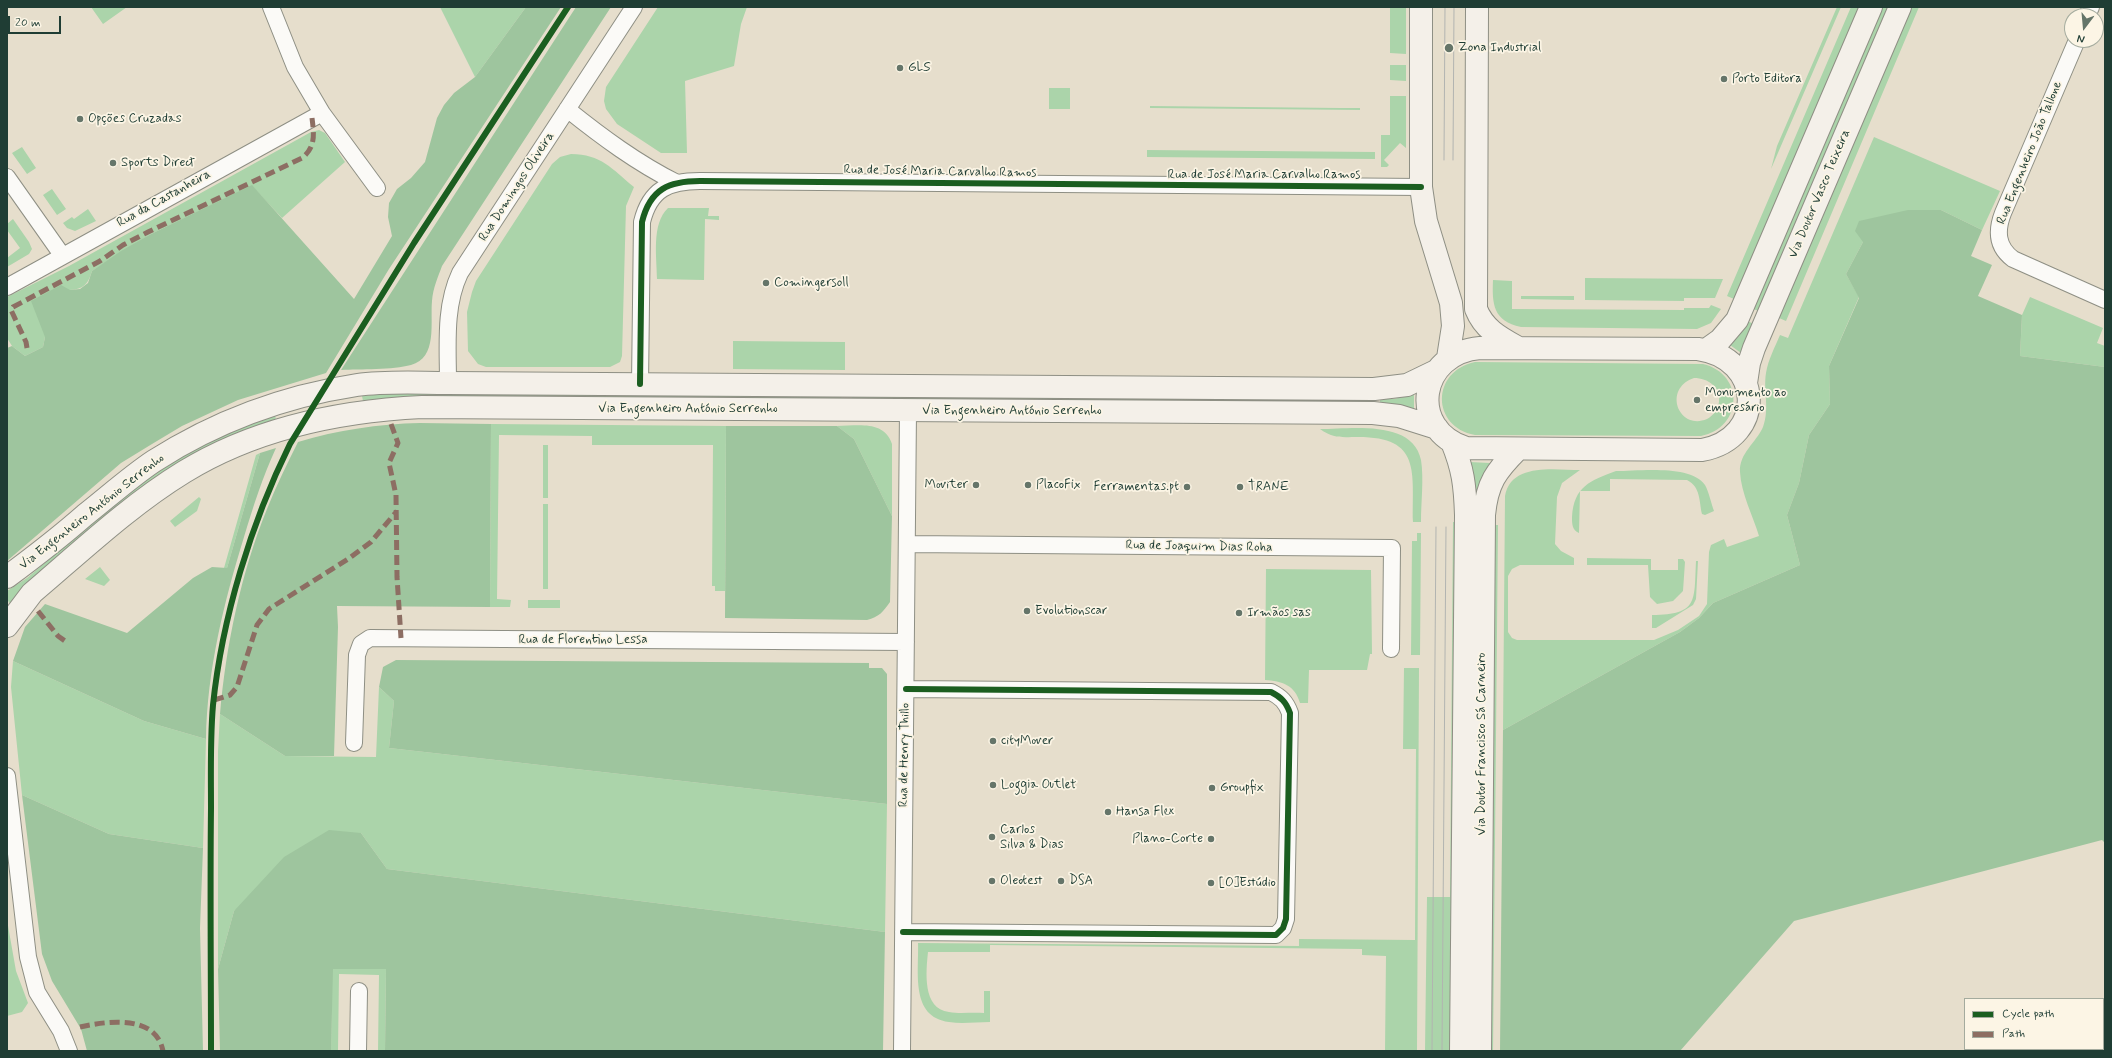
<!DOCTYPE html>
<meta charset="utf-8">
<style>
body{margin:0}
#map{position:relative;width:2112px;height:1058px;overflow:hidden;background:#e6decc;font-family:Mynerve,sans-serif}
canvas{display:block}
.frame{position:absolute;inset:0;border:8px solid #1f3d34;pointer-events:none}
.legend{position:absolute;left:1964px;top:998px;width:140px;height:52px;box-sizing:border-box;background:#fcf5e5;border:1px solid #a4ab9e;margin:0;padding:5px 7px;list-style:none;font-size:12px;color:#1f3d34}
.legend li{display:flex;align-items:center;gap:8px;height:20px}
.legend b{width:20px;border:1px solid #a4ab9e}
.north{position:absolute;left:2064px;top:8px;width:40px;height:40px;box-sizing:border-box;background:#fcf5e5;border:1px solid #a4ab9e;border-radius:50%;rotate:196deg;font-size:11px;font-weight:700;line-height:16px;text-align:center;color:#1f3d34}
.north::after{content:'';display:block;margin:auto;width:14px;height:18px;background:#657569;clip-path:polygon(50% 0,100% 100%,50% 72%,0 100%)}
.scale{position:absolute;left:8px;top:16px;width:53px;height:18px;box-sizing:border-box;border:2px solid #1f3d34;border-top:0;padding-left:5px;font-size:12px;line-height:14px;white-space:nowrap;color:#1f3d34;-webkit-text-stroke:3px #fcf5e5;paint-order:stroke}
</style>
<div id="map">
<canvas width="2112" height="1058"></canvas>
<div class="frame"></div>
<ul class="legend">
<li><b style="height:5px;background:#1b5e20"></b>Cycle path</li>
<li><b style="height:5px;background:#8d6e63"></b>Path</li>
</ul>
<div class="north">N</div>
<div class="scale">20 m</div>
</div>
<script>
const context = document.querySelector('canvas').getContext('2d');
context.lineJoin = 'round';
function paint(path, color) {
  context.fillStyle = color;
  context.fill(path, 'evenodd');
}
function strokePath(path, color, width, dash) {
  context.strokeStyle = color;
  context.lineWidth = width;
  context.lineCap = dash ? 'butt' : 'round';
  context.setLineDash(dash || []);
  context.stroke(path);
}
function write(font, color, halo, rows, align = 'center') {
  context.font = font + ' Mynerve,sans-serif';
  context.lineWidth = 3.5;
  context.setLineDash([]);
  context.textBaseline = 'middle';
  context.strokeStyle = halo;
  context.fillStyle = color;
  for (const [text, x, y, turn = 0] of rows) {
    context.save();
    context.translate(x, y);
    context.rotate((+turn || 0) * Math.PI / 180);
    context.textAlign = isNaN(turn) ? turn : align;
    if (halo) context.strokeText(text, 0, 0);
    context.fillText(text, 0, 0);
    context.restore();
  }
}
const green = new Path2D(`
 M91,7H127L103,24Z
 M440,7H526L475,77Z
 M658,7H747L741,24L734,66L685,81L687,153H661L617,124L606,109L604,101L606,87Z
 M1390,7H1406V54L1390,53Z
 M1837,7H1841L1771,169L1777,146Z
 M1851,7H1860L1734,299L1727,296Z
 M1882,7H1889L1759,311L1753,309Z
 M1912,7H1919L1786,321L1779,318Z
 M1390,65H1406V81L1390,80Z
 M1049,88H1070V109H1049Z
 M1390,96H1406V148L1400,143L1384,160L1389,165L1387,167H1381V135H1390Z
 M1150,106L1340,108H1360V110L1150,108Z
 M319,130L325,133L345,162L282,218L252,186L151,234L92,271C88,284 84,289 70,290L45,337L43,347L25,356L12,346L7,338V297L69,266L311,132Z
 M1874,137L2000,191L1982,230L1941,210L1863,242L1846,274L1859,297L1829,366L1830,404L1809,435L1799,483L1787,515L1800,565L1713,603L1699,618L1680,632L1503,730L1505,496C1511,462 1556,470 1580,470L1562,483L1557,497L1555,544L1561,551L1574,558V565H1520L1512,569L1508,576V632L1512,638L1517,640H1654L1678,630L1699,616L1707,604L1709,552L1711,545L1724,539L1727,547L1759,536C1753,516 1741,493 1740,472C1739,453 1756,443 1763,427C1770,408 1763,391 1766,373C1768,360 1775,347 1780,335L1788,338Z
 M22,147L36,168L27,174L12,153Z
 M1147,150L1375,152V159L1147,157Z
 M571,154C601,154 612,169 634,187L626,206L622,356L620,362L610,367H486L478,364L468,351L467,312L472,292L476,281L552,164L560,157Z
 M52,189L66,209L57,215L43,195Z
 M668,208H709L708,216H719V220L705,219L704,280L657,279C657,258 651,224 668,208Z
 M88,209L96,221L75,231L67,228L63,223L72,217L74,219Z
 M13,219L29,242L32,249L29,254L7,267V258L20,248L7,230V224Z
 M1585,278L1723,279L1715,298H1684V301L1585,300Z
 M1493,280L1512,281V309L1684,310V308H1709L1711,305L1721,309L1711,323L1697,329L1521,327C1493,321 1492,304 1493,280Z
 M1521,296H1574V300L1521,299Z
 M2030,297L2103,328L2097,343L2105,346V367L2020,356L2022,315Z
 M1747,321L1754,324L1741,353L1730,345L1738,337Z
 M733,341L845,342V370L733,369Z
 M1475,362L1703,364C1745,374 1743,428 1701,436L1475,435C1431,427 1431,371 1475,362ZM1694,378C1708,378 1721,387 1719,402C1718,409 1713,416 1707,419C1679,431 1662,389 1694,378Z
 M393,393L841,396L842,400L446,397L393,398L363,401L362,396Z
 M1414,394V409L1401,405L1380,404V399H1394Z
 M852,396L1367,399V404L852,400Z
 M275,415L276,420L10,604L7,599V591L27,578L128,493L156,472L221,435Z
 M491,424L726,426L725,591H715V586H712L713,445H592V436L499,435L497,599L511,600L510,607H490Z
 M837,426C858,426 884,420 892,444V516L854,439Z
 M1320,429C1350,429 1413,419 1421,460C1424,479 1421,502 1421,522H1413C1412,472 1422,437 1358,437C1342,437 1334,439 1320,429Z
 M543,445H548V498H543Z
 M260,453L227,568H224L256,455Z
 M1469,462L1490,463L1481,479L1476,497Z
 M1616,471C1638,471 1691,464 1705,485C1709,492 1711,503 1714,511L1705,515L1702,514C1699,502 1701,487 1687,480L1610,479V491H1580L1579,533C1572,530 1572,524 1572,517C1574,486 1590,481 1616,471Z
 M199,497L201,499L197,511L175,527L170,521Z
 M543,504H548V589H543Z
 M1453,522H1456L1452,1051H1425L1427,897H1450Z
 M1494,525H1498L1493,1051H1489Z
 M1417,533H1421L1420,655H1411L1412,541H1417Z
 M1587,558L1651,559V570H1678V559H1683L1685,562L1683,591L1673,601L1657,604L1650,597L1648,565H1587Z
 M1696,561H1698L1696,599L1693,605L1656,628H1652V615C1699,615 1694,600 1696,561Z
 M100,567L110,580L104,586L85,579Z
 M1266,569L1371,570L1372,654H1370L1367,670H1309L1308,703H1300C1295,685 1282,681 1265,680Z
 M528,600H560V608H528Z
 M13,661L144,721L206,739L203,848L109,834L22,795L11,687Z
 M1404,668H1419L1417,1051H1385L1386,956L1362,955V949L990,945V952H928C926,971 922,1009 949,1012C960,1014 972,1012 984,1013V991H990V1022C976,1022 962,1024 949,1022C910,1017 919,972 918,943L1299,946V939L1415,940L1416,749H1403Z
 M379,687L394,701L389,748L887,804L885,932L387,869L361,833L234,911L218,969V751L220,714L285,756L376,757Z
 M7,920L16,971L28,1003L22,1012L7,1016Z
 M332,969H386L385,1051H378L379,975L339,974L338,1051H331Z`);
const forest = new Path2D(`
 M526,7H561L389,269L326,373L238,400L182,426L152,444L121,463L7,561V348L12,346L25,356L43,347L45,337L31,301L61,285L70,290L80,289L88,283L92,271L121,251L151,234L252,185L354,299L392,236L388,217L389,203L397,189L411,178L425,162L437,118L444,105L454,93L475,77Z
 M576,7H611L442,266C438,277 433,288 432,301C430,322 438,358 411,365C393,370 360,369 341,370Z
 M1908,210H1941L1982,230L1971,256L1992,265L1978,296L2022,315L2020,356L2105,367V843L2102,840L1794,921L1680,1051H1500L1503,730L1680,632L1699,618L1713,603L1800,565L1787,515L1799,483L1809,435L1830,404L1829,366L1859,298L1846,274L1863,242L1855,231L1859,221Z
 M420,423L491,424L490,607L337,606L338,627L334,756H285L220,714C226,645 241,573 267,509C276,486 287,464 298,442C338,430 378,424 420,423Z
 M726,426H837L854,439L892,516L890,602C883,612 879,617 867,620L725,618Z
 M276,448C263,476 253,507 244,537C224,602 207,670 206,739L144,721L13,661L25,627L45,604L127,633L193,578L212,567L227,568L260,453Z
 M396,660L869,663V668H882L887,674V804L389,748L394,701L379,687L383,667Z
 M22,795L109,834L203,848L200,928L203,1051H87L81,1029L52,981L42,954Z
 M329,830L361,833L387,869L885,932L883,1051H385L386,969H333L331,1051H220L218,969L234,911L284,857Z`);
const minor = new Path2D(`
 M271,7L295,67L322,113L377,188
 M2087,16L2091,7
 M2077,40L2003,213C1996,231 1997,247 2013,259L2105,300
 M567,109C602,137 637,163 677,183
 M7,177L62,255
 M7,287L322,113
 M448,383C448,346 444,307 460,273L634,7
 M640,384L642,222C650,189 669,181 700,181L1421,187
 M907,544L1392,548L1391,649
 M354,743L357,655L361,644L370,638L906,642
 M7,776L28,957L37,992L61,1031L69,1051
 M903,932L1276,935L1283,928L1286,919L1290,713C1286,702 1281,697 1271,692L906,689
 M358,1051L359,991
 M902,1051L908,411`);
const secondary = new Path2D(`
 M1421,7V187L1426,221L1451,303L1453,326L1448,358
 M1477,7L1476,309C1484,329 1499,337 1517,347
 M1480,348L1698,349C1763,358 1767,438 1702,450L1466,448C1407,429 1419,353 1480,348Z
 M1706,350L1720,340L1737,320L1871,7
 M1746,383L1749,363L1754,348L1900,7
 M1452,442C1463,469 1465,485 1466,515L1461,1051
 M7,577C34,557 60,537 85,515C108,497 130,477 154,461C215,422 285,396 357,385C387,381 417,383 448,383L1374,389L1407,385L1436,371
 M7,626L32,593L46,581C90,543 135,502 184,472C256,428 338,411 422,407L1373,413L1399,416L1437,428
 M1480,1051L1484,515C1487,483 1496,471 1518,449`);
const tram = new Path2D(`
 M1444,160L1445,7
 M1453,160L1454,7
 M1432,1051L1436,527
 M1442,1051L1446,527`);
const quiet = new Path2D(`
 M27,348L26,342L11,310L13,307L100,261L123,245L148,232L302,158C316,147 314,134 312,118
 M391,424L398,443L389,463L396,495L397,577L401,638
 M38,611L58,636L65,641
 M214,700L230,695L237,687L257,625L269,609L348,559L371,542L397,511
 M80,1027C107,1021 156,1014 163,1051`);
const cycleway = new Path2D(`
 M640,384L642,222C650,189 669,181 700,181L1421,187
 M903,932L1276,935L1283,928L1286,919L1290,713C1286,702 1281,697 1271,692L906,689
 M211,1051C211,970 210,889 211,808C211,774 210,739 213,705C222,618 251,523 290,444L414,243L568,7`);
const markers = [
 [1449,48,5,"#657569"],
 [900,68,4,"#657569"],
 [1724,79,4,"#657569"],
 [80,119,4,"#657569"],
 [113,163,4,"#657569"],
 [766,283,4,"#657569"],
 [1697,400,4,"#657569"],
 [976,485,4,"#657569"],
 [1028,485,4,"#657569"],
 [1187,487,4,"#657569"],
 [1240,487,4,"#657569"],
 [1027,611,4,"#657569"],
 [1239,613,4,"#657569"],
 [993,741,4,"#657569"],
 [993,785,4,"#657569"],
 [1212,788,4,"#657569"],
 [1108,812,4,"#657569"],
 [992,837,4,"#657569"],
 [1211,839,4,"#657569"],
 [992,881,4,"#657569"],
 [1061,881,4,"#657569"],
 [1211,883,4,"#657569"]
];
const poiNames = [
 ["Zona Industrial",1458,48],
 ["GLS",908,68],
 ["Porto Editora",1732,79],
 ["Opções Cruzadas",88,119],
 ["Sports Direct",121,163],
 ["Comingersoll",774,283],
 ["Monumento ao",1705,393],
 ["empresário",1705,408],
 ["Moviter",968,485,"right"],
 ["PlacoFix",1036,485],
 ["Ferramentas.pt",1179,487,"right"],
 ["TRANE",1248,487],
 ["Evolutionscar",1035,611],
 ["Irmãos sas",1247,613],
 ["cityMover",1001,741],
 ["Loggia Outlet",1001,785],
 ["Groupfix",1220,788],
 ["Hansa Flex",1116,812],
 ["Carlos",1000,830],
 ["Silva & Dias",1000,845],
 ["Plano-Corte",1203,839,"right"],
 ["Oleotest",1000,881],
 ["DSA",1069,881],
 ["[O]Estúdio",1219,883]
];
const streetNames = [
 ["Rua Engenheiro João Tallone",2030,153,-68],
 ["Rua de José Maria Carvalho Ramos",940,172,1],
 ["Rua de José Maria Carvalho Ramos",1264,175],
 ["Rua Domingos Oliveira",517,187,-57],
 ["Via Doutor Vasco Teixeira",1820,194,-67],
 ["Rua da Castanheira",164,199,-29],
 ["Via Engenheiro António Serrenho",688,409],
 ["Via Engenheiro António Serrenho",1012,411],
 ["Via Engenheiro António Serrenho",92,512,-38],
 ["Rua de Joaquim Dias Roha",1199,547,1],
 ["Rua de Florentino Lessa",583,640],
 ["Via Doutor Francisco Sá Carneiro",1482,744,-90],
 ["Rua de Henry Thillo",905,755,-89]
];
paint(green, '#abd4aa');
paint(forest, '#9ec59e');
strokePath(minor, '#8e8f84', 18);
strokePath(secondary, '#8e8f84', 24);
strokePath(minor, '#fbfaf7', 16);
strokePath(secondary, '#f4f0e9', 22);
strokePath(tram, '#b2b4b1', 1);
strokePath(quiet, '#8d6e63', 5, [10, 5]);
strokePath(cycleway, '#1b5e20', 6);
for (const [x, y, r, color] of markers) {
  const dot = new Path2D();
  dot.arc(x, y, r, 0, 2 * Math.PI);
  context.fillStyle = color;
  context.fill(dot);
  strokePath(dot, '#fcf5e5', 1.5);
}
write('13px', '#1f3d34', '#fcf5e5', poiNames, 'left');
write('13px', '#1f3d34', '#fcf5e5', streetNames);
</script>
